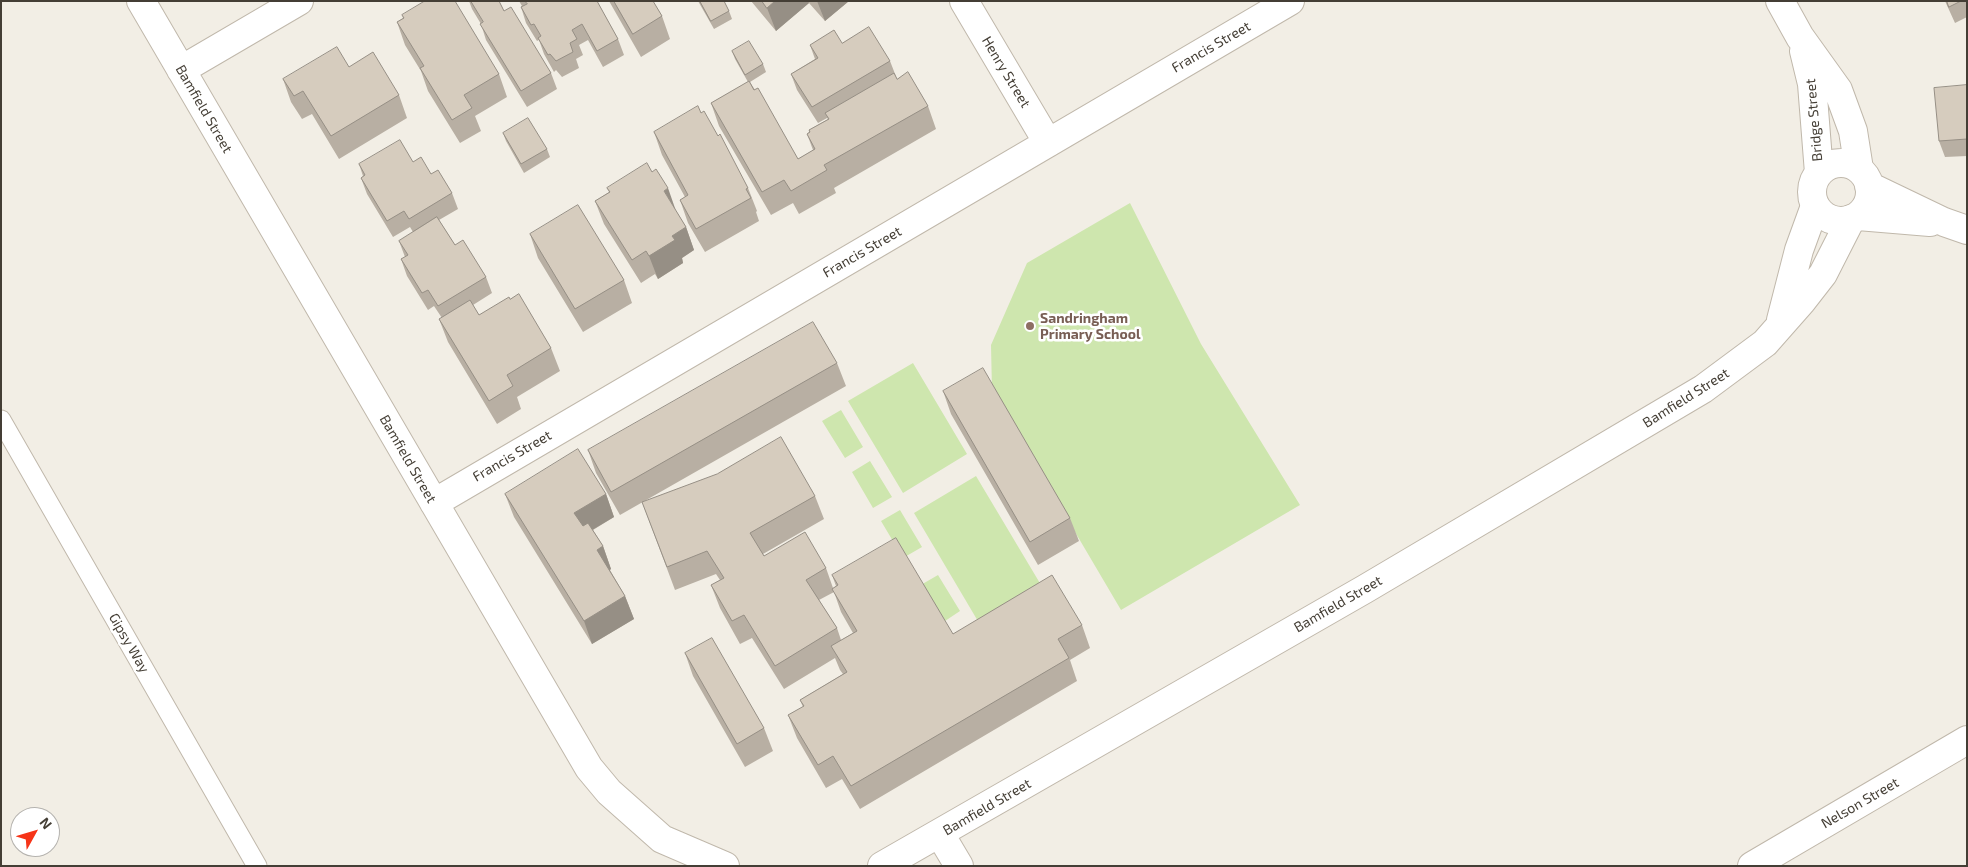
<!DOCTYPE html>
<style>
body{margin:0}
#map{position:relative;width:1968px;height:867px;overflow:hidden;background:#f2eee5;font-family:"Exo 2",sans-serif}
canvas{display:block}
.frame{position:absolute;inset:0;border:2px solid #443e35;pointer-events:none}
.north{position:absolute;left:10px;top:807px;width:50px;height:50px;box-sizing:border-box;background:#fff;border:1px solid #b4b2ae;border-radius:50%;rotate:51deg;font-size:14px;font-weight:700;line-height:20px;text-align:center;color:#443e35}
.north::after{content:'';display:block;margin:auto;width:18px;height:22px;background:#f63418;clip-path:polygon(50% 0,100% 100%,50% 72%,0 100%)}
</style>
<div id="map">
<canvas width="1968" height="867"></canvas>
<div class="frame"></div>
<div class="north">N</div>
</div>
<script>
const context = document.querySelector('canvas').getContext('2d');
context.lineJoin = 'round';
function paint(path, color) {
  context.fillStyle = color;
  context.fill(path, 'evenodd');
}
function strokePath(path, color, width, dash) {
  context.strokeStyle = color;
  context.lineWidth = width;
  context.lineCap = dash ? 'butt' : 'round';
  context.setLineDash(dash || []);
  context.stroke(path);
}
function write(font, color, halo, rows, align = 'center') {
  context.font = font + ' "Exo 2",sans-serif';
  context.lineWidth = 5;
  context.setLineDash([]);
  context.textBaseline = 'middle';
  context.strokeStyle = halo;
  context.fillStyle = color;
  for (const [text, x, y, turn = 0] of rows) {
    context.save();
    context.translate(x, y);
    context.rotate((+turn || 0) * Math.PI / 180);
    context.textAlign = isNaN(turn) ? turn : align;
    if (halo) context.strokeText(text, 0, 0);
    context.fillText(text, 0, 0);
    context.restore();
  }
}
const green = new Path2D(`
 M1130,203L1201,344L1300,505L1121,610L992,391L991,345L1027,263Z
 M913,363L967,454L903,493L848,401Z
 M841,410L863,447L845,458L822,421Z
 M870,461L892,497L873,508L852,472Z
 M976,476L1044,590L982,628L914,513Z
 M900,510L922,547L903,558L881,521Z
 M938,575L960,611L942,623L919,586Z`);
const service = new Path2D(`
 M1,420L257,866`);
const minor = new Path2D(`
 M141,1L589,768L609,792L662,839L725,866
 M964,1L1048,143
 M181,70L299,1
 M1781,320L1799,250L1815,206
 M434,503L1290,1
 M940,834L959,866
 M882,866L1365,589L1703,389L1765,343L1802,301L1823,274L1851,219
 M1752,866L1967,740`);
const tertiary = new Path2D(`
 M1780,1L1800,37L1838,90L1853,131L1859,169
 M1804,51L1812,84L1819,173
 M1812 192a29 29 0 1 1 58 0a29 29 0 1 1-58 0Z
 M1869,186L1944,222L1967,230
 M1858,216L1930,222`);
const wall = new Path2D(`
 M469,1H499L504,11L551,73L557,89L527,107L486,40L481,24L472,9Z
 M519,1H597L618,39L624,55L603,67L588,40L579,45L583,55L576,59L579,68L562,77L556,70L554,72L544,54L539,40L537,41L526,23L521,7L522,6Z
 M609,1H653L662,16L670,39L641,57Z
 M698,1H724L729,11L732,19L714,29Z
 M751,1H849L825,21L809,3L776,31Z
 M1945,1H1967V17L1955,23Z
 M402,15L499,74L507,97L475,116L481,131L460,143L428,91L421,71L405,45L397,22L403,18Z
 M842,43L890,61L897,79L928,106L936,129L834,188L836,193L799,214L793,203L771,215L719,126L711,103L748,82L735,59L732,51L763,64L766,72L750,82L798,159L813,150L807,134L809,132V130L828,119L827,118L818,123L797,90L791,74L815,59L810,45Z
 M349,67L399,95L407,118L339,159L312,114L302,119L291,102L283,79Z
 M1967,85V156L1945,157L1939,141Z
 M701,113L748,188L757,211L756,212L759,221L705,252L688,223L680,200L685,197L662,155L654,132Z
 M503,133L547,149L550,157L524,173L506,141Z
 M413,162L431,174L452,193L458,209L439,220L455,245L486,277L492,293L473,305L479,315L510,299L551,348L560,371L517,397L521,409L497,424L448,342L439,319L442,318L434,306L428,310L407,276L401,259L405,257L399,241L413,232L410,227L393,237L367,194L361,178L363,176L359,164Z
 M607,188L676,211L686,227L694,250L682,258L683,263L658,279L655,274L641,283L604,224L595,201L609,192Z
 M530,234L624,280L632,303L583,332L538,258Z
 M837,363L846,386L620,515L596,473L588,450Z
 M943,391L1070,518L1079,541L1038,565L951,414Z
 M505,494H606L614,517L593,530L603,546L611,569L610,570L625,596L634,619L592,644L514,517Z
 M815,496L824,519L763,554L764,556L826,568L833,588L836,586L832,575L953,634L1082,625L1090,648L1070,660L1077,681L860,809L842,779L826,788L797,738L788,715L803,707L800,700L843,674L840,670L835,658L784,689L752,638L740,644L720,608L711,585L720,580L716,574L675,590L642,502ZM834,592L841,612L853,633L841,640L837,628L819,600Z
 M685,653L764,728L773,751L745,767L693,676Z`);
const shadedWall = new Path2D(`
 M775,1H808L809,3L776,31L767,8Z
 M817,1H849L825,21Z
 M668,188L676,211L664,191Z
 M686,227L694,250L682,258L683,263L658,279L649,256L672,236Z
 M606,494L614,517L582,536L574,513Z
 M603,546L611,569L605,573L597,550Z
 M625,596L634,619L592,644L584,621Z`);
const building = new Path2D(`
 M425,1H455L499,74L464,95L472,108L452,120L420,68L424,66L397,22L404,18L402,15Z
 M471,1H499L504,11L511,7L551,73L521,91L480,24L483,22Z
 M525,1H597L618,39L597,51L582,24L572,30L577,39L570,43L573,52L556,61L550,54L548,55L538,38L541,36L534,24L531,25L521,7L527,4Z
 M614,1H653L662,16L633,34Z
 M700,1H724L729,11L711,21Z
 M762,1H775L767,8Z
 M1947,1H1961L1949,7Z
 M869,27L890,61L812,107L791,74L818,58L810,45L834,30L842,43Z
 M749,41L763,64L745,75L732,51Z
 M337,47L349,67L373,52L399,95L331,136L303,91L294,96L283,79Z
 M908,72L928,106L824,165L827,170L791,191L784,180L762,192L711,103L749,81L754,90L758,88L798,159L815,149L807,134L810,132L809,130L829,119L825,113L894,73L897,79Z
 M1967,85V139L1939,141L1934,88Z
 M698,106L701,113L704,111L718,136L720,134L748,188L746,189L751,198L696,229L680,200L688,195L654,132Z
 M528,118L547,149L521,164L503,133Z
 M400,140L413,162L421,157L431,174L438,170L452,193L409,219L404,211L387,221L361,178L365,175L359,164Z
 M647,163L652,172L656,169L668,188L664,191L686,227L672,236L675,240L649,256L646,251L632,260L595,201L610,192L607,188Z
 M578,205L624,280L575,309L530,234Z
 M437,217L455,245L463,240L486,277L438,306L428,290L422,293L401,259L408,255L399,241Z
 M519,294L551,348L507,375L513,386L489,401L439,319L470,300L479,315L509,297L510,299Z
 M813,322L837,363L611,492L588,450Z
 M983,368L1070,518L1030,542L943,391Z
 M781,437L815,496L750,533L764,556L805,532L826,568L806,580L837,628L775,666L744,615L732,621L711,585L724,578L707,551L667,567L642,502L717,474Z
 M578,449L606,494L574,513L583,526L588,523L603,546L597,550L625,596L584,621L505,494Z
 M896,538L953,634L1052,575L1082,625L1058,639L1069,658L851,786L833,756L818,765L788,715L804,706L800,700L847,672L831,646L857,631L832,589L838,585L832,575Z
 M712,638L764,728L737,744L685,653Z`);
const markers = [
 [1030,326,5,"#8d6e63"]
];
const streetNames = [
 ["Francis Street",1211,47,-30],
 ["Henry Street",1006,72,59],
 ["Bamfield Street",204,109,60],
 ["Bridge Street",1814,120,-95],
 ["Francis Street",862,252,-30],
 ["Bamfield Street",1686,398,-32],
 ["Francis Street",512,456,-30],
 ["Bamfield Street",408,459,60],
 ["Bamfield Street",1338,604,-30],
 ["Gipsy Way",129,643,60],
 ["Nelson Street",1860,803,-30],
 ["Bamfield Street",987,807,-30]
];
const educationNames = [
 ["Sandringham",1040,318],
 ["Primary School",1040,334]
];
paint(green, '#cee6ae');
strokePath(service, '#c0b8ab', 21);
strokePath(minor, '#c0b8ab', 30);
strokePath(tertiary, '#c0b8ab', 30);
strokePath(service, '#fff', 19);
strokePath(minor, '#fff', 28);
strokePath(tertiary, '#fff', 28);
paint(wall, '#b8afa3');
paint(shadedWall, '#968f85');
paint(building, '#d6ccbe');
strokePath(building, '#968f85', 1);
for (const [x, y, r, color] of markers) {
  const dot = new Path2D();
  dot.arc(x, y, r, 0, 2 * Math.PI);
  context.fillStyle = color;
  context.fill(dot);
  strokePath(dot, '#fff', 2);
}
write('14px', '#443e35', '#fff', streetNames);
write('bold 14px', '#785e54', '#fff', educationNames, 'left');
</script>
